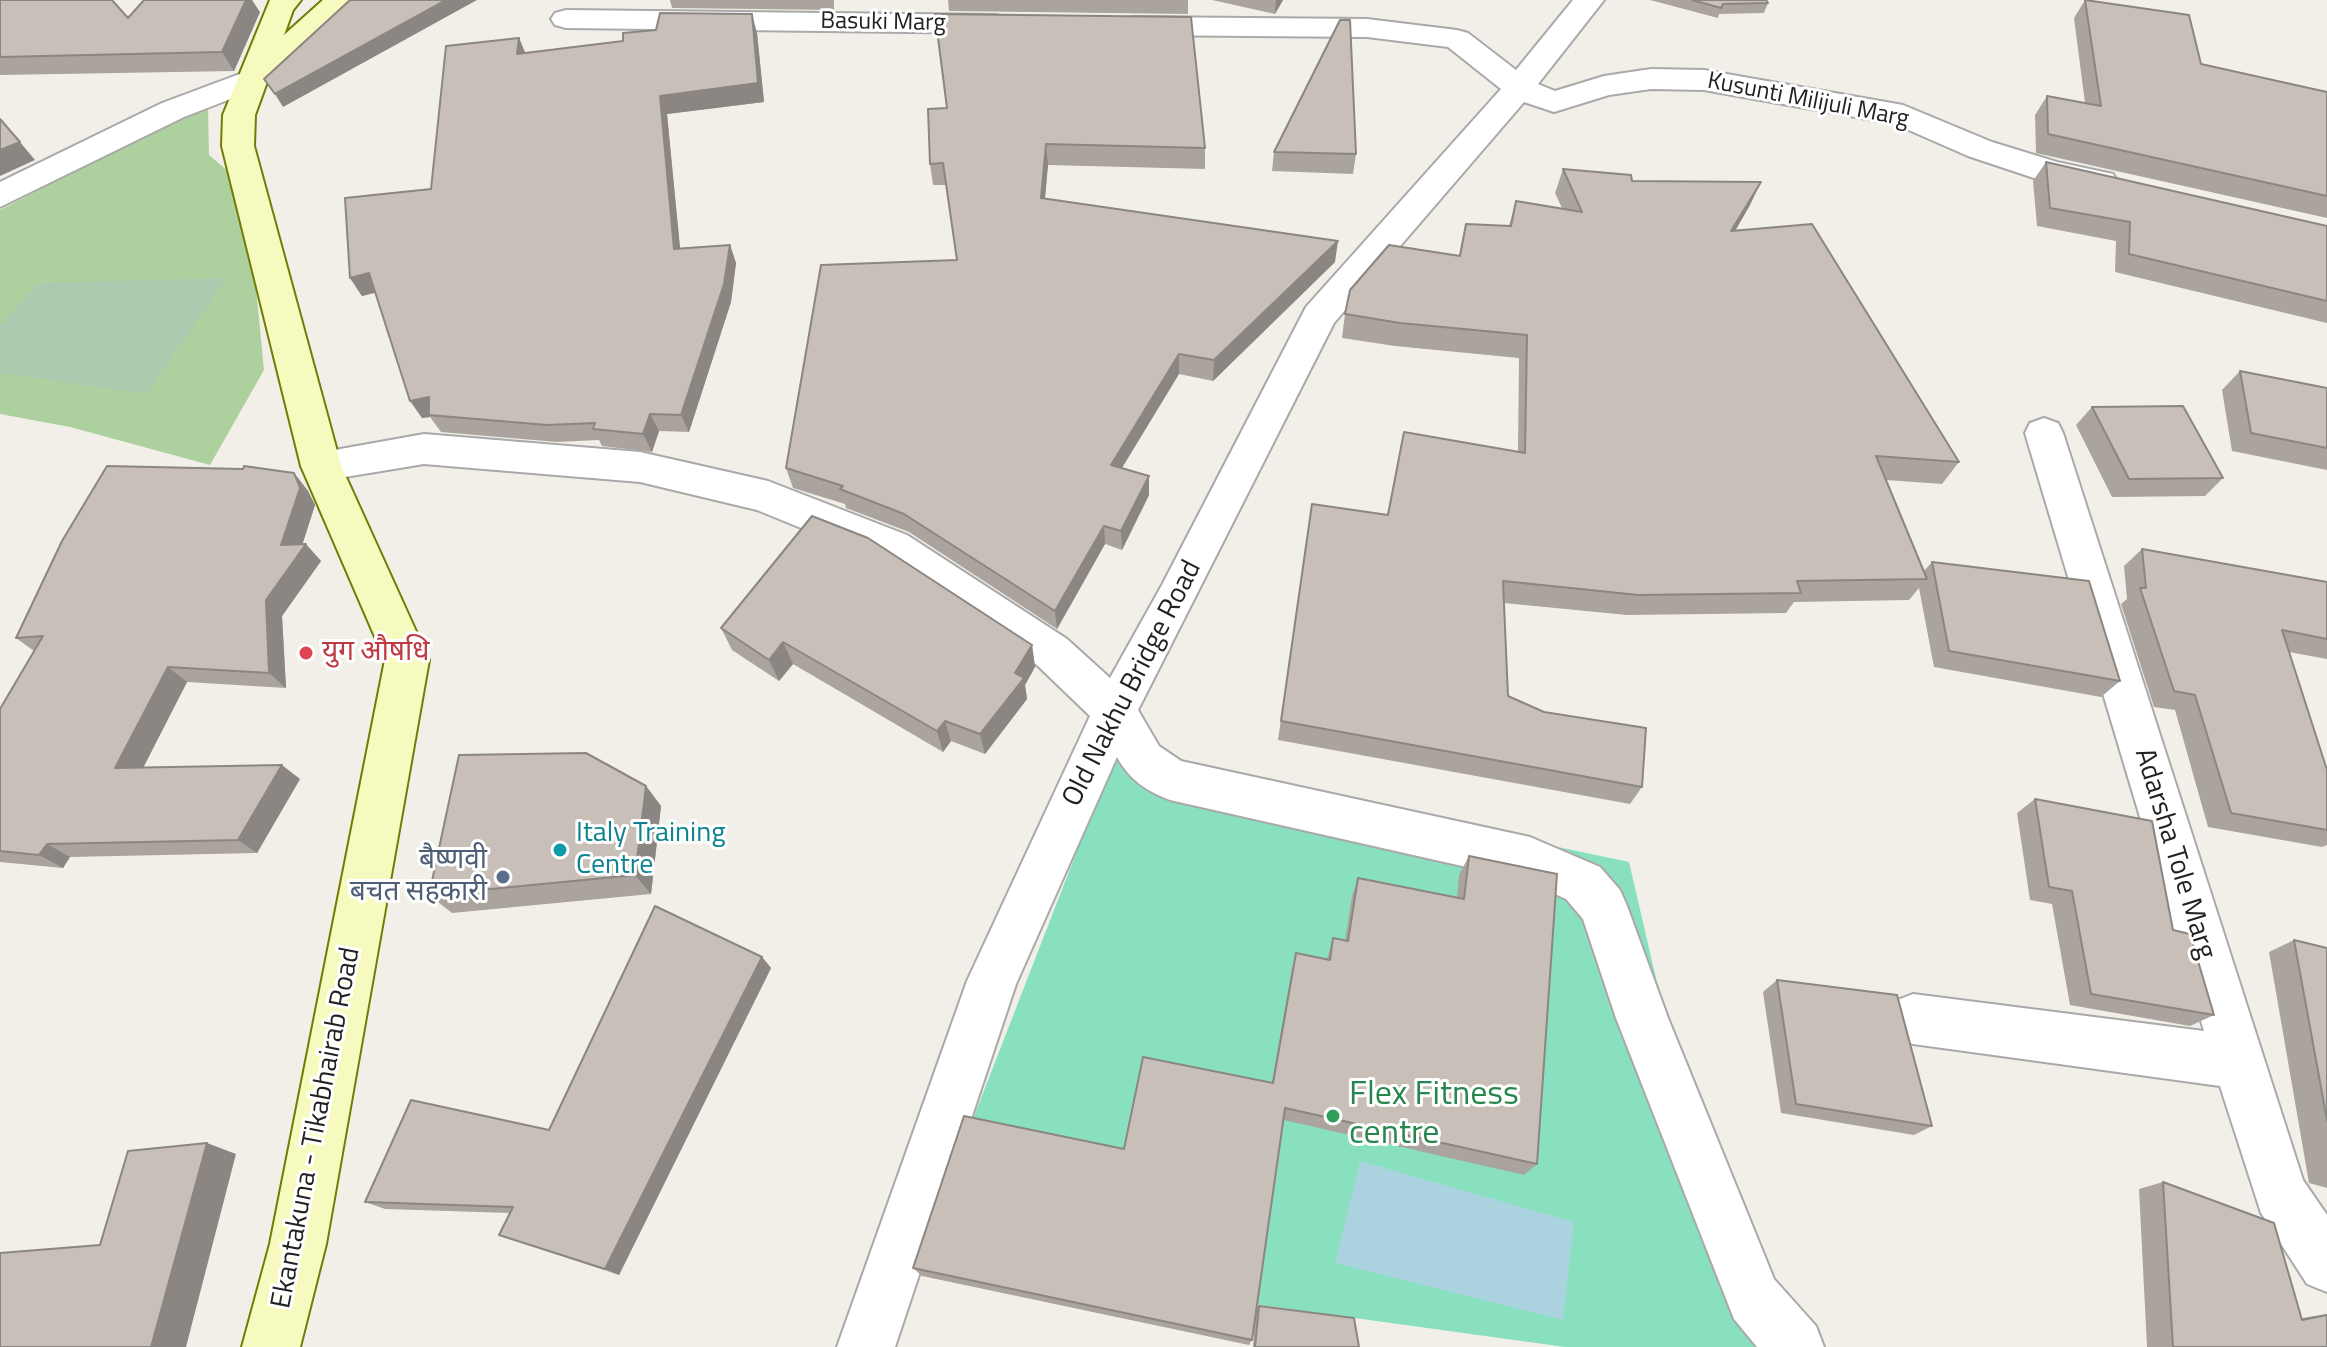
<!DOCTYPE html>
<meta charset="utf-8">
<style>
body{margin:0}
canvas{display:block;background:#f2efe9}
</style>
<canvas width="2327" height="1347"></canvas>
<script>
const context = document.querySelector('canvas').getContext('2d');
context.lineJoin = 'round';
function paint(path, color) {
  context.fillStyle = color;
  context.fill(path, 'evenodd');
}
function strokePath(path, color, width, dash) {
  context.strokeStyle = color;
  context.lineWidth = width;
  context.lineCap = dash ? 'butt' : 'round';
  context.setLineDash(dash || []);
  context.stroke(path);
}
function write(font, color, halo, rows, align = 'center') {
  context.font = font + ' "Titillium Web","Noto Sans Devanagari",sans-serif';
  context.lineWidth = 6;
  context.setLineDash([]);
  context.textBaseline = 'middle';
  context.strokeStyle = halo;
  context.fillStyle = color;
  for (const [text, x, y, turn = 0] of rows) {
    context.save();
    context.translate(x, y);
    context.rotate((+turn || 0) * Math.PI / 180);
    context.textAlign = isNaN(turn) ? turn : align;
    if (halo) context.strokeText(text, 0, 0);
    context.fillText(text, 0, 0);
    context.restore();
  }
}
const forest = new Path2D(`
 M208,103L209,155L265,202L256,288L264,370L210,465L70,427L0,414V210Z`);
const cemetery = new Path2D(`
 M227,278L146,394L0,373V326L38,283Z`);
const pitch = new Path2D(`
 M1115,753L1629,862L1655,974L1755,1347H1565L919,1258Z`);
const water = new Path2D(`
 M1360,1161L1574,1222L1563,1320L1335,1263Z`);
const minor = new Path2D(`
 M1573,0H1604L1538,84L1555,91L1604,76L1651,69L1704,70L1903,105L1992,142L2057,162L2113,174L2118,182L2113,190L2101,193L2040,180L1968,156L1895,124L1704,90L1651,89L1609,95L1554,112L1524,102L1334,323L1138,710L1159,746L1181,761L1530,837L1600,867L1620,890L1627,906L1668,1018L1774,1279L1816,1326L1824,1347H1757L1734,1319L1616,1018L1583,919L1566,899L1524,880L1170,800C1146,791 1129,779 1117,757L1016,984L895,1347H837L967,981L1090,716L1037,665L877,559L757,510L640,482L424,464L321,481L307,477L301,466L307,455L424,434L640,452L768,481L907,535L1067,639L1110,678L1162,585L1306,307L1501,89L1448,47L1367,37L1133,35L1122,32L1118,26L1122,20L1133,17L1367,19L1457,30L1468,33L1516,70Z
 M566,10L996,15L1007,18L1011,24L1007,30L996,33L566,28L555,25L551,19L555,13Z
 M253,69L264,72L269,79L264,86L184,117L0,207V182L162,103Z
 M2044,418L2058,423L2063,433L2303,1180L2327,1215V1292L2307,1284L2261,1213L2220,1086L1913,1044L1895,1037L1887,1019L1895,1001L1913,994L2204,1031L2025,433L2030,423Z`);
const secondary = new Path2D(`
 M270,0H301L293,10L284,35L323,0H356L267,82L255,115L254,146L341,466L429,660L326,1244L300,1347H242L270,1244L385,660L301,466L222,146L223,115Z`);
const wall = new Path2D(`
 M0,0L128,18L260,12L234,71L0,75Z
 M670,0H834V10L672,8Z
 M948,0H1188V14L949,11Z
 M1212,0H1283L1275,14Z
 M1650,0H1766L1768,3L1764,13L1719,14L1718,18Z
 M2085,0H2091L2201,64L2327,92V218L2036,153L2035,115L2047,96L2085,103L2074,18Z
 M757,33L764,102L667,114L680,249L730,245L736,263L731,302L689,432L659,431L652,452L602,446L599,440L557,442L441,432L430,417L422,418L375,293L362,296L350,278L431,189L519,38L525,53Z
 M928,109L1205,148V169L1048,165L1045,198L1335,262L1213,381L1179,374L1122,468L1149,476V495L1122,550L1105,544L1057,629L909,532L846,508L845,504L793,488L786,468L957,260L946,185H933L930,164Z
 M1274,152L1356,154L1353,174L1272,171Z
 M2046,162L2327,226V323L2115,272L2116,241L2037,226L2033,181Z
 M1563,169L1632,181L1750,205L1735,231L1959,462L1942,484L1886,480L1923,572L1932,562L2120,681L2101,697L1934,667L1919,588L1909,600L1794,602L1786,613L1627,615L1504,603L1508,696L1642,787L1630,804L1278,740L1312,504L1387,515L1404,432L1518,452L1519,358L1395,346L1342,338L1345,314L1459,255L1466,224L1509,226L1516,201L1562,208L1555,193Z
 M2240,371L2327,388V470L2232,451L2222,390Z
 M2092,407L2223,478L2205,496L2112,497L2076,425Z
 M294,473L308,491L315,505L302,544L321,561L282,616L286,688L187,682L143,767L300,779L257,853L70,857L63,868L0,862V709L34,651L16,638Z
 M2142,549L2327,582V659L2289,652L2327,770V845L2322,847L2208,827L2175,710L2154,707L2121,604L2127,599L2124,566Z
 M721,628L1032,645L1035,667L1025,685L1027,699L985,754L951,741L943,752L793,664L779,681L732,650Z
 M646,786L661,806L651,894L452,913L429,895Z
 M2035,799L2173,930L2214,1015L2190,1026L2070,1005L2052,904L2030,900L2017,813Z
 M1469,856L1537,1164L1524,1175L1284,1120L1256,1311L1259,1306L1359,1347H1253L1255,1317L1252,1340L1249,1345L922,1276L913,1268L1124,1149L1272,1082L1292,969L1296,953L1327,959L1333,938L1345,941L1352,896L1358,878L1457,897L1459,875Z
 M2294,940L2327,948V1188L2309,1183L2269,952Z
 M762,957L771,968L619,1275L499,1235L510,1213L385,1209L365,1202L549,1130Z
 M1777,980L1932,1126L1914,1135L1781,1113L1763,992Z
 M2163,1182L2302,1318L2327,1314V1347H2147L2139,1189Z`);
const shadedWall = new Path2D(`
 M236,0H252L260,12L234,71L222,52Z
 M446,0H477L283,107L275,94Z
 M1276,0H1283L1275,14Z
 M752,14L757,33L764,102L667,114L682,268L674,249L660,96Z
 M519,38L527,57L517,54Z
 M20,142L35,160L0,176V150Z
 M1046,144L1048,165L1043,219L1041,198Z
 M1761,182L1750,205L1721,255L1731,231Z
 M1338,241L1335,262L1213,381L1214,360Z
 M730,245L736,263L731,302L689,432L681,415Z
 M369,273L380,291L362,296L350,278Z
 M1179,354V374L1112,484L1111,465Z
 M429,397V415L430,417L422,418L410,401Z
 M650,414L659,431L652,452L643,434Z
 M294,473L308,491L315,505L300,552L306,544L321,561L282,616L286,688L269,673L266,600Z
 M1149,476V495L1122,550L1121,531Z
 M1104,526L1105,544L1057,629L1055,611Z
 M783,642L793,664L779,681L769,660Z
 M1032,645L1035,667L1025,685L1027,699L985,754L980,734Z
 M168,667L187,682L136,782L115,768Z
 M945,721L951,741L943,752L937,731Z
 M282,765L300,779L257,853L238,840Z
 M646,786L661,806L651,894L635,875Z
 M47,844L70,857L63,868L39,855Z
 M762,957L771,968L619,1275L605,1269Z
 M207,1143L236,1154L186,1347H151Z`);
const building = new Path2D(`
 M0,0H112L128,18L144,0H246L222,52L0,57Z
 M350,0H446L275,94L264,79Z
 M1692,0H1766L1768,3L1723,4L1721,8Z
 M2085,0L2189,15L2201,64L2327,92V196L2048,134L2047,96L2101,106Z
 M660,13L752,14L758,83L660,96L674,249L730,245L724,284L681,415L650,414L643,434L593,429L595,423L547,425L429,415V397L410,401L369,273L350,278L345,198L431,189L446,46L519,38L517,54L623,41V33L656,30Z
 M935,14L1191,17L1205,148L1046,144L1041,198L1338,241L1214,360L1179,354L1111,465L1149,476L1121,531L1104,526L1055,611L904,514L840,489L843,486L786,468L821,265L957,260L943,163L930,164L928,109L947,108Z
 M1340,20H1350L1356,154L1274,152Z
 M0,119L20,142L0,150Z
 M2046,162L2327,226V301L2129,254L2130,222L2050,208Z
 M1563,169L1631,175L1632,181L1761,182L1731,231L1812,224L1959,462L1876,456L1927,579L1797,581L1801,593L1638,595L1503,581L1508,696L1544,712L1646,728L1642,787L1281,721L1312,504L1388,515L1404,432L1525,453L1527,335L1400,323L1345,314L1350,290L1389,245L1460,256L1466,224L1511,226L1516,201L1582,212Z
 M2240,371L2327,388V448L2251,433Z
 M2183,406L2223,478L2129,479L2092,407Z
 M107,466L243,469L244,466L294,473L300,488L281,545L306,544L266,600L269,673L168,667L115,768L282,765L238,840L47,844L39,855L0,851V709L43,636L16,638L62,541Z
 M812,516L868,538L1032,645L1015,673L1024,678L980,734L945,721L937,731L783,642L769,660L721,628Z
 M2142,549L2327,582V639L2282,630L2327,770V830L2231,813L2195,695L2174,691L2140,588H2146Z
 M1932,562L2089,581L2120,681L1949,651Z
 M586,753L646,786L635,875L429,895L459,755Z
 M2035,799L2152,821L2173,930L2190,934L2214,1015L2091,994L2072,891L2049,887Z
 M1469,856L1557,874L1537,1164L1285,1108L1252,1340L913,1268L964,1116L1124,1149L1143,1057L1273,1083L1296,953L1330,960L1333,938L1348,941L1358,878L1464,899Z
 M655,906L762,957L605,1269L499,1235L513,1207L365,1202L411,1100L549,1130Z
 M2294,940L2327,948V1120Z
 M1777,980L1897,995L1932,1126L1796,1104Z
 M207,1143L151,1347H0V1253L100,1245L128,1151Z
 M2163,1182L2274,1223L2302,1320L2327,1315V1347H2173Z
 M1259,1306L1354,1318L1359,1347H1255Z`);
const markers = [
 [306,653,8,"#e0444e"],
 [560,850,8,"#0f9aa8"],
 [503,877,8,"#5c6f8a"],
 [1333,1116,8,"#2e9e5b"]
];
const farStreetnames = [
 ["Basuki Marg",883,23,1],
 ["Kusunti Milijuli Marg",1808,101,11]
];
const healthNames = [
 ["युग औषधि",322,653]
];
const streetNames = [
 ["Old Nakhu Bridge Road",1133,684,-63],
 ["Adarsha Tole Marg",2174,854,73],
 ["Ekantakuna - Tikabhairab Road",317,1128,-79]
];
const cultureNames = [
 ["Italy Training",576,834],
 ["Centre",576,866]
];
const serviceNames = [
 ["बैष्णवी",487,861],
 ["बचत सहकारी",487,893]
];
const nearLeisurenames = [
 ["Flex Fitness",1349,1096],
 ["centre",1349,1135]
];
paint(forest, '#add19e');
paint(cemetery, '#aacbaf');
paint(pitch, '#88e0be');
paint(water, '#aad3df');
strokePath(minor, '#a9a9a9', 4);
strokePath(secondary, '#707d05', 4);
paint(minor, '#fff');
paint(secondary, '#f7fabf');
paint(wall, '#aba49e');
paint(shadedWall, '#8b8681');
paint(building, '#c7bfb8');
strokePath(building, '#8b8681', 2);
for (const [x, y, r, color] of markers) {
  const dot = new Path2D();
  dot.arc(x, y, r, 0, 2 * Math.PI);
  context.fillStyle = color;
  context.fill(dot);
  strokePath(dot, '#fff', 3);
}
write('24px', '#222', '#fff', farStreetnames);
write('28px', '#be3a42', '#fff', healthNames, 'left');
write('28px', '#222', '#fff', streetNames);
write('28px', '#0d838f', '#fff', cultureNames, 'left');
write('28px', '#4e5e75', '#fff', serviceNames, 'right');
write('34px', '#27864d', '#fff', nearLeisurenames, 'left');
</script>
